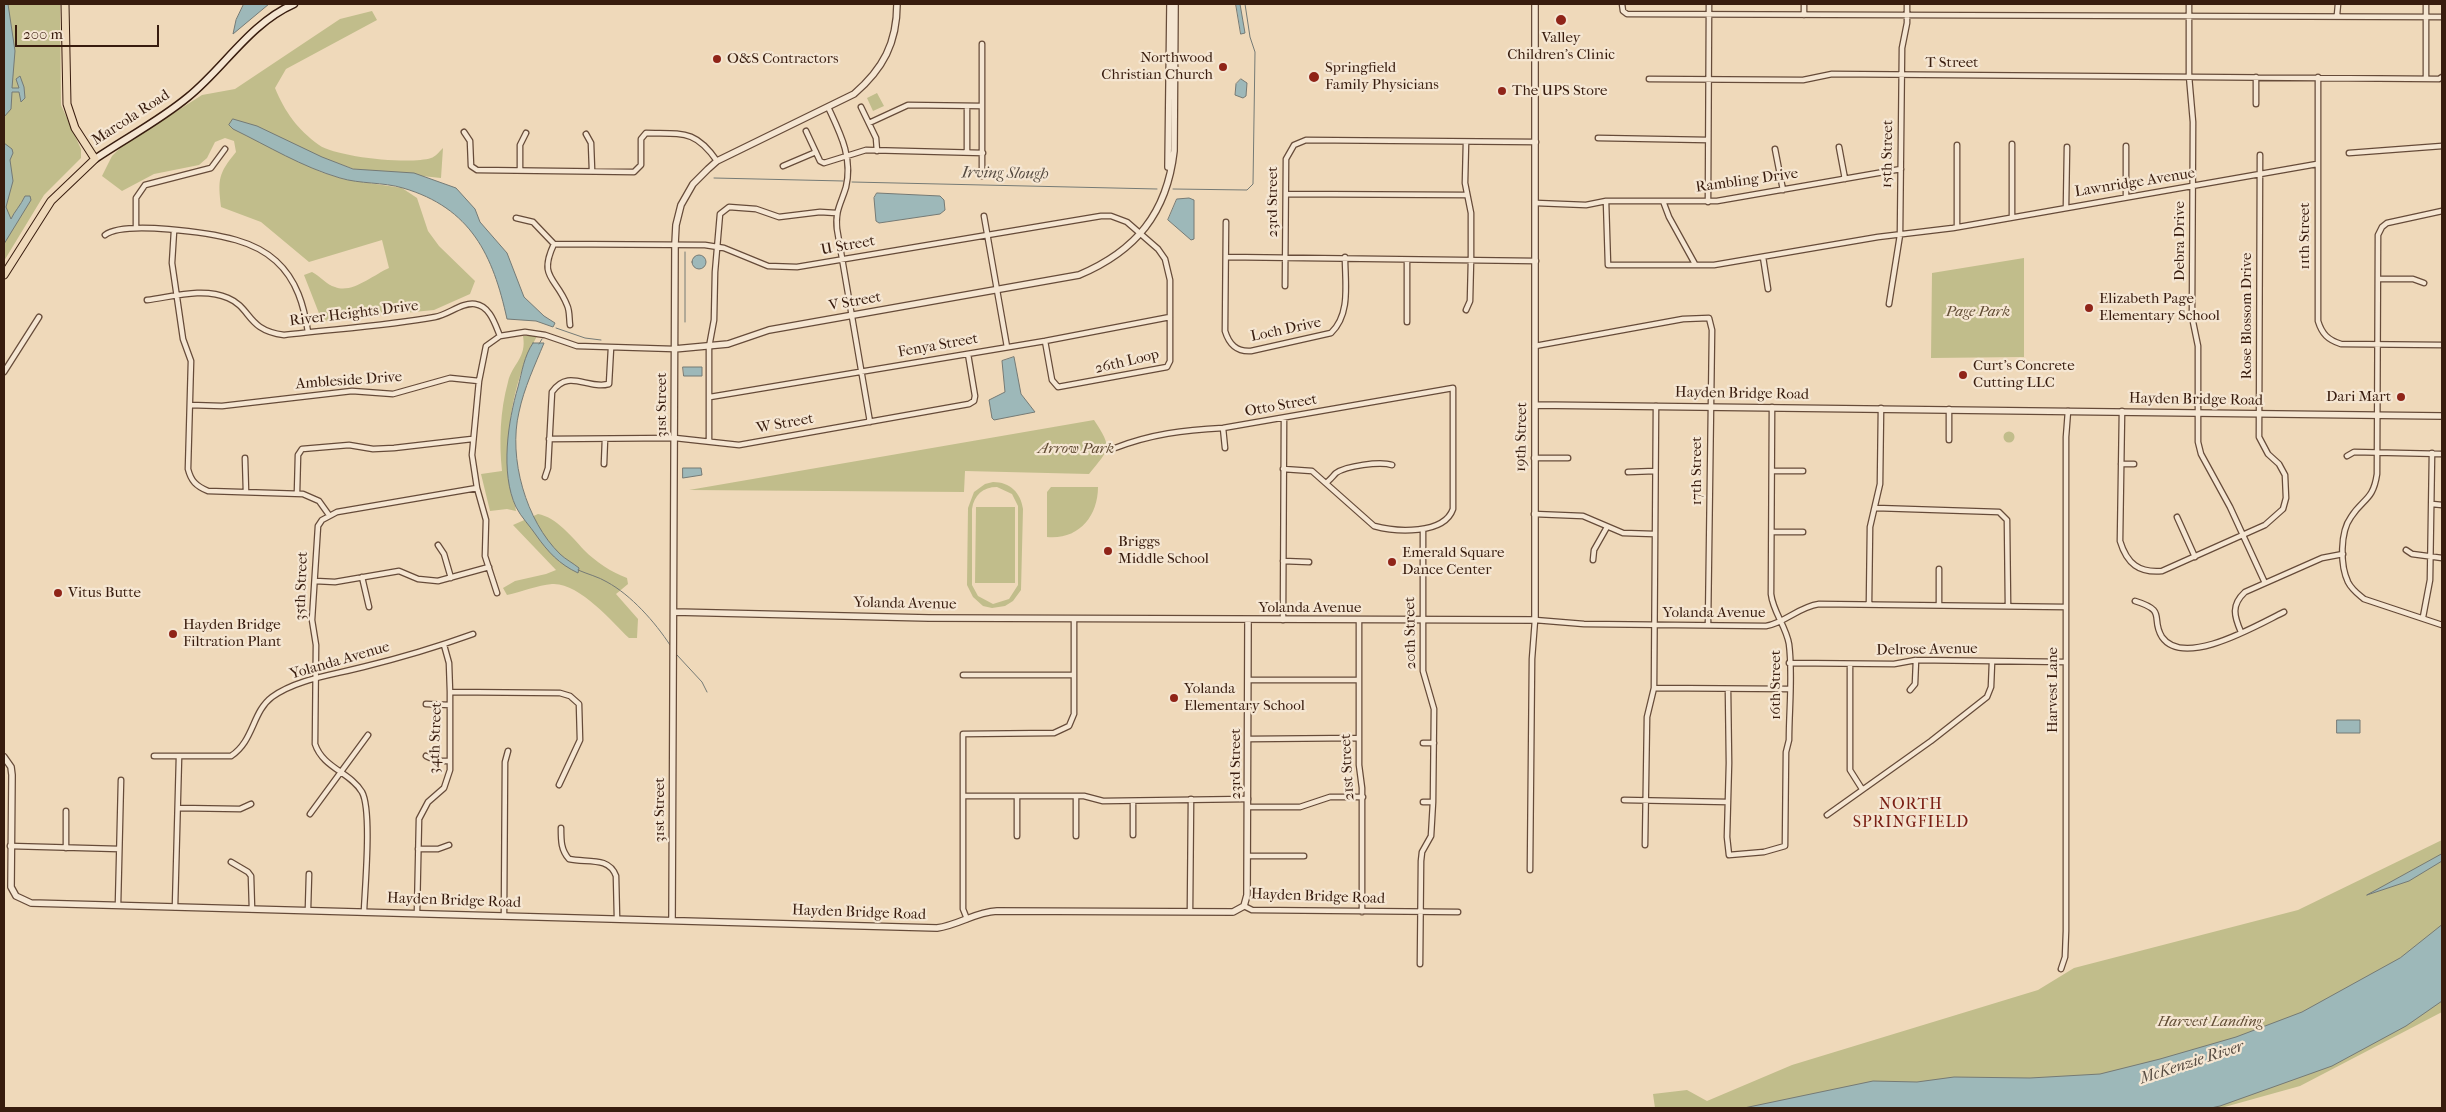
<!DOCTYPE html>
<meta charset="utf-8">
<style>
body{margin:0}
#map{position:relative;width:2446px;height:1112px;overflow:hidden;background:#efd9ba;font-family:"IM FELL French Canon",serif}
canvas{display:block}
.frame{position:absolute;inset:0;border:5px solid #381c0e;pointer-events:none}
.scale{position:absolute;left:15px;top:25px;width:144px;height:22px;box-sizing:border-box;border:2px solid #381c0e;border-top:0;padding-left:6px;font-size:15px;line-height:18px;white-space:nowrap;color:#381c0e;-webkit-text-stroke:4px #f5e6d2;paint-order:stroke}
</style>
<div id="map">
<canvas width="2446" height="1112"></canvas>
<div class="frame"></div>
<div class="scale">200 m</div>
</div>
<script>
const context = document.querySelector('canvas').getContext('2d');
context.lineJoin = 'round';
function paint(path, color) {
  context.fillStyle = color;
  context.fill(path, 'evenodd');
}
function strokePath(path, color, width, dash) {
  context.strokeStyle = color;
  context.lineWidth = width;
  context.lineCap = dash ? 'butt' : 'round';
  context.setLineDash(dash || []);
  context.stroke(path);
}
function write(font, color, halo, rows, align = 'center') {
  context.font = font + ' "IM FELL French Canon",serif';
  context.lineWidth = 4.5;
  context.setLineDash([]);
  context.textBaseline = 'middle';
  context.strokeStyle = halo;
  context.fillStyle = color;
  for (const [text, x, y, turn = 0] of rows) {
    context.save();
    context.translate(x, y);
    context.rotate((+turn || 0) * Math.PI / 180);
    context.textAlign = isNaN(turn) ? turn : align;
    if (halo) context.strokeText(text, 0, 0);
    context.fillText(text, 0, 0);
    context.restore();
  }
}
const green = new Path2D(`
 M4,4H60L61,105L81,149V158L44,195L4,261Z
 M372,11L377,20L286,69L275,88C285,112 297,129 319,145C336,157 410,165 431,158C435,157 439,152 443,148L441,178L354,169L229,125L321,172L343,179L402,188L417,198L428,231L439,246L475,281L470,294L434,310L322,321L304,275L312,272C320,276 327,285 335,287C352,294 373,275 389,268L382,240L309,262L261,222L221,207C218,179 218,174 236,152L234,141L225,138L215,142L207,158L199,165L154,174L122,191L102,176L112,156L122,146L202,95L235,89L340,19Z
 M877,93L884,106L873,111L867,98Z
 M2024,258V357L1931,358L1932,273Z
 M523,336H537C515,376 505,427 509,473C510,486 514,498 516,511L507,509L490,511L481,474L502,471C499,442 500,411 508,382C512,364 527,358 523,336Z
 M1094,420C1113,449 1110,448 1089,474L965,471L964,492L689,490Z
 M2003.5 437a5.5 5.5 0 1 1 11 0a5.5 5.5 0 1 1-11 0Z
 M993,482C1010,482 1021,493 1023,509L1021,590L1013,601L1005,606L992,608L983,606L973,597L967,585L968,508L974,492L985,484ZM997,487L1012,494L1018,506V585L1009,599L993,604L978,596L972,585V509C974,495 983,487 997,487Z
 M1051,487H1098C1098,517 1078,540 1047,537V492Z
 M976,507H1015V583H975Z
 M538,514C556,517 572,537 584,550C596,562 611,572 627,578L628,584L616,594L638,619L637,638H629C612,622 579,582 552,584C538,585 521,592 507,595L503,588L515,581L546,574L556,570L513,525Z
 M2442,840V1012L2300,1086L2221,1108H1655L1653,1094L1687,1090L1707,1101L1792,1065L2038,990L2074,968L2298,910Z`);
const water = new Path2D(`
 M4,4H8L15,51L12,88H19L16,79L20,76L24,87L25,98L21,102L19,92H12L11,109L4,117Z
 M244,4H269L233,34L236,20Z
 M1236,4H1240L1245,33L1241,34Z
 M1241,79L1247,83L1246,96L1243,98L1235,95L1236,84Z
 M233,119L257,126L322,157L353,169L414,173L456,188L475,209L480,222L507,253L524,297L544,316L555,323L553,327L536,321L507,319C493,255 471,208 403,188C383,182 360,184 340,178C302,167 268,146 233,129L229,125Z
 M4,143L12,149L13,153L10,160L13,181L6,207L11,219C14,212 21,205 25,196H30L31,200L4,244Z
 M877,193L940,196L944,200L945,210L940,214L879,223L876,221L874,198Z
 M1177,199L1189,198L1194,200V239L1191,240L1168,220Z
 M692 262a7 7 0 1 1 14 0a7 7 0 1 1-14 0Z
 M533,343H544C535,365 524,388 519,412C508,458 526,521 560,554C565,559 573,563 579,568L578,573C559,564 548,552 536,535C530,526 521,517 516,507C500,473 508,421 518,387C522,372 524,356 533,343Z
 M1014,357L1021,394L1035,412L994,420L992,418L989,400L1005,392L1002,361Z
 M683,367H702V376H684Z
 M683,468H701L702,475L683,478Z
 M2337,720H2360V733H2337Z
 M2442,854V861L2409,881L2367,895Z
 M2442,925V1001L2406,1026L2332,1066L2220,1106L2211,1108H1744L1873,1081L1917,1082L1954,1077L2030,1078L2100,1074L2160,1059L2236,1037L2302,1012L2400,958Z`);
const stream = new Path2D(`
 M714,178L843,181
 M852,182L1157,189
 M1173,189L1247,190L1253,184L1255,52L1250,37L1245,4
 M685,322V252
 M556,328L585,338L601,340
 M539,344L542,339
 M578,570C587,574 599,577 607,582C631,595 655,622 670,645
 M677,655L702,682L707,692`);
const minor = new Path2D(`
 M1622,4L1623,11L1627,14L2442,17
 M2189,4V76L2193,122L2192,317L2198,346V442L2201,454L2230,507L2265,583
 M2426,4V79
 M1804,15V4
 M2337,15L2338,4
 M982,44V176
 M2256,77V104
 M2318,77V321C2322,334 2328,340 2341,344L2442,345
 M1649,79L1803,80L1832,74L2439,79L2442,77
 M967,106V152
 M828,107C840,133 853,157 846,187C841,204 835,210 837,229L870,422
 M861,107L876,138L877,151
 M869,123L908,105L982,106
 M806,131L820,161L824,163L866,150L983,153
 M464,132L470,141L471,166L477,170L634,172L641,165V139L646,133C682,134 695,129 717,161
 M586,134L591,143L592,170
 M1598,138L1708,140
 M1466,142L1465,183L1471,213V260L1470,301L1466,310
 M1839,147L1845,179
 M1775,149L1783,190
 M2349,153L2442,146
 M783,166L816,152
 M520,169V145L526,133
 M1286,194L1467,195
 M2126,197V146
 M1606,201L1608,265H1714L1878,237L1953,228L2317,164
 M1663,201L1669,217L1695,264
 M1708,202L1709,4
 M1536,203L1586,205L1606,201H1717L1901,169
 M2066,207L2067,147
 M2442,211L2387,223L2382,227L2378,235L2377,474C2373,501 2363,498 2351,517C2340,532 2340,565 2348,582C2352,590 2358,594 2364,599L2442,625
 M984,216L1007,347
 M2012,216V144
 M516,218L533,222L554,244
 M1226,222L1225,331C1229,344 1236,352 1251,351L1331,333C1351,314 1345,283 1345,257
 M1957,227V145
 M136,228V198L145,185L211,168L225,149
 M174,231L172,263L183,339L191,361L188,469C191,481 196,486 208,491L303,494L319,501L329,515
 M105,235C125,220 211,233 236,240C250,244 265,251 276,261C297,280 304,306 308,332
 M554,244L705,245L724,248L768,266L797,267L1101,216H1111L1127,222L1158,249L1165,259L1170,280V361L1167,367L1058,387L1052,380L1045,341
 M554,244C538,278 556,277 567,305C570,311 569,319 570,325
 M1226,257L1536,261
 M1763,257L1768,289
 M1407,260V322
 M2378,279H2413L2424,283
 M1285,286L1286,159L1294,145L1306,140L1536,142
 M147,300C172,297 203,287 228,298C252,308 246,330 284,335C334,329 386,326 435,317C448,315 462,302 475,304C490,306 495,324 500,336
 M1889,304L1900,235L1902,48L1907,23V4
 M1535,346L1683,319L1709,318L1712,330L1708,625
 M4,372L39,317
 M710,397L1045,341L1170,317
 M190,405L222,406L352,391L393,394L450,378L479,381
 M2122,411L2120,541C2127,564 2139,573 2162,571L2265,525L2283,509L2286,498L2285,475L2279,464L2268,454L2259,437L2260,155
 M1223,428L1225,448
 M549,439L675,438L739,445L969,404L974,401L975,396L968,354
 M709,440V347L714,320L715,272L720,214L729,207L756,209L779,217L820,212L836,213
 M1949,440V409
 M1115,448C1151,434 1184,430 1223,428L1453,388V509C1444,535 1396,532 1374,526L1312,471L1283,469
 M2347,456L2354,452L2442,454
 M245,458L246,492
 M1534,458H1568
 M604,464L605,439
 M2121,464H2134
 M1773,471H1803
 M1628,472L1655,471
 M545,477L548,468L552,392C569,368 587,390 609,384L611,348
 M1327,482C1330,480 1333,476 1336,473C1346,466 1380,461 1392,465
 M297,493L298,455L302,449L349,445L373,449L394,448L472,439
 M2432,504L2442,505
 M1876,508L1999,512L2007,520L2008,606
 M1534,514L1583,516L1623,533L1654,534
 M2177,517L2195,557
 M1772,532H1803
 M438,545L444,554L451,578
 M2406,550L2412,554L2442,558
 M1593,560L1594,550L1607,527
 M1283,561L1309,562
 M1939,569V605
 M362,577L369,607
 M315,581L335,582L399,571L418,579L438,581L489,567
 M497,593L485,556L486,520L477,488L472,455L479,381L486,346L500,336L525,332L545,335L577,346L674,349
 M2135,601C2168,611 2150,618 2162,637C2184,669 2259,624 2284,612
 M1869,604L1870,527L1880,484L1881,408
 M2423,617L2430,580L2432,453
 M1283,620L1284,418
 M1359,620V765L1362,788V912
 M2241,632C2234,616 2231,605 2245,592L2322,558L2343,554
 M1789,663L1894,664L1916,660L2065,662
 M1850,664V770L1862,789
 M963,675H1074
 M1248,680H1359
 M1654,688L1789,689
 M1728,689L1729,763L1727,837L1729,855L1764,852L1785,846L1786,752L1789,740C1789,709 1793,675 1789,644C1786,626 1773,612 1771,594L1772,407
 M1910,690L1915,684L1916,660
 M450,692L560,693L570,696L579,704L580,740L559,785
 M426,704L450,705
 M1249,739L1359,738
 M1423,743H1434
 M154,756H231C254,741 252,712 272,697C297,679 333,675 363,667C400,658 437,647 473,634
 M426,756L437,761H450
 M964,796H1084L1103,801L1248,799
 M1017,796V836
 M1076,796V836
 M1624,800L1728,802
 M1133,801V835
 M1423,802H1433
 M1248,807H1300L1330,797H1363
 M178,808L240,809L251,804
 M310,814L368,735
 M1827,815L1931,741L1987,697L1991,687L1992,662
 M561,828C561,841 561,850 569,859C586,863 609,856 616,876L617,918
 M1645,845L1647,717L1654,688L1656,406
 M10,846L119,849
 M66,848V811
 M418,849H438L449,845
 M1248,856H1304
 M231,862L248,872L251,876L252,909
 M1530,870L1532,659L1535,620L1584,624L1766,626C1785,623 1798,607 1819,604L2066,607
 M118,905L121,780
 M1244,906L1252,910L1458,912
 M175,907L179,757
 M308,909L309,874
 M364,911C365,887 372,810 362,792C350,772 323,768 315,744L316,645L312,620L318,526L322,520L337,512L477,488
 M1190,911L1191,799
 M417,913L419,819L428,802L444,788L450,770V692L449,663L444,645
 M504,915L505,762L508,751
 M967,919L963,909V734L1054,733L1069,726L1074,714V619
 M1420,964L1421,861L1422,852L1431,836L1433,802L1434,709L1423,671V529
 M2061,969L2065,957L2066,931V437L2068,411`);
const tertiary = new Path2D(`
 M1168,167L1170,4
 M674,349L728,344L769,330L1079,275C1136,251 1167,213 1174,151L1175,4
 M1535,405L2442,416
 M674,612L929,618L1535,620V4
 M4,757L11,767L12,775L11,887L16,896L31,903L937,928C959,925 975,912 997,911L1233,912L1244,906L1247,895L1248,620
 M672,920L675,244L676,225L681,205L693,184L708,169L717,161L854,94C883,69 897,43 897,4`);
const secondary = new Path2D(`
 M95,159C126,138 159,121 188,97C225,67 249,24 294,4`);
const primary = new Path2D(`
 M4,275L51,201L95,159L75,128L67,104L65,4`);
const markers = [
 [1561,20,6,"#8f2418"],
 [717,59,5,"#8f2418"],
 [1223,67,5,"#8f2418"],
 [1314,77,6,"#8f2418"],
 [1502,91,5,"#8f2418"],
 [2089,308,5,"#8f2418"],
 [1963,375,5,"#8f2418"],
 [2401,397,5,"#8f2418"],
 [1108,551,5,"#8f2418"],
 [1392,562,5,"#8f2418"],
 [58,593,5,"#8f2418"],
 [173,634,5,"#8f2418"],
 [1174,698,5,"#8f2418"]
];
const poiNames = [
 ["Valley",1561,38,"center"],
 ["Children’s Clinic",1561,55,"center"],
 ["Northwood",1213,58,"right"],
 ["Christian Church",1213,75,"right"],
 ["O&S Contractors",727,59],
 ["Springfield",1325,68],
 ["Family Physicians",1325,85],
 ["The UPS Store",1512,91],
 ["Elizabeth Page",2099,299],
 ["Elementary School",2099,316],
 ["Curt's Concrete",1973,366],
 ["Cutting LLC",1973,383],
 ["Dari Mart",2391,397,"right"],
 ["Briggs",1118,542],
 ["Middle School",1118,559],
 ["Emerald Square",1402,553],
 ["Dance Center",1402,570],
 ["Vitus Butte",68,593],
 ["Hayden Bridge",183,625],
 ["Filtration Plant",183,642],
 ["Yolanda",1184,689],
 ["Elementary School",1184,706]
];
const streetNames = [
 ["T Street",1952,63],
 ["Marcola Road",131,118,-33],
 ["15th Street",1888,154,-89],
 ["Rambling Drive",1747,181,-8],
 ["Lawnridge Avenue",2135,183,-9],
 ["23rd Street",1273,202,-90],
 ["11th Street",2305,236,-90],
 ["Debra Drive",2180,241,-90],
 ["U Street",848,246,-10],
 ["V Street",855,302,-10],
 ["River Heights Drive",354,314,-7],
 ["Rose Blossom Drive",2247,316,-90],
 ["Loch Drive",1286,330,-12],
 ["Fenya Street",938,346,-10],
 ["26th Loop",1127,362,-13],
 ["Ambleside Drive",349,381,-4],
 ["Hayden Bridge Road",1742,394,1],
 ["Hayden Bridge Road",2196,400,1],
 ["31st Street",662,405,-90],
 ["Otto Street",1281,406,-10],
 ["W Street",785,424,-10],
 ["19th Street",1522,437,-89],
 ["17th Street",1697,471,-90],
 ["35th Street",302,586,-88],
 ["Yolanda Avenue",905,604,1],
 ["Yolanda Avenue",1310,608],
 ["Yolanda Avenue",1714,613],
 ["20th Street",1411,633,-91],
 ["Delrose Avenue",1927,650,-1],
 ["Yolanda Avenue",340,661,-16],
 ["16th Street",1776,685,-90],
 ["Harvest Lane",2053,690,-90],
 ["34th Street",436,738,-88],
 ["23rd Street",1236,764,-90],
 ["21st Street",1348,767,-93],
 ["31st Street",660,810,-90],
 ["Hayden Bridge Road",1318,897,2],
 ["Hayden Bridge Road",454,901,2],
 ["Hayden Bridge Road",859,913,2]
];
const parkNames = [
 ["Page Park",1978,312],
 ["Arrow Park",1076,449],
 ["Harvest Landing",2210,1022]
];
const waterNames = [
 ["Irving Slough",1005,174,1],
 ["McKenzie River",2192,1063,-18]
];
const neighbourhoodNames = [
 ["NORTH",1911,805],
 ["SPRINGFIELD",1911,823]
];
paint(green, '#c1bd8b');
paint(water, '#9db8b9');
strokePath(water, '#757a75', 1);
strokePath(stream, '#757a75', 1);
strokePath(minor, '#664b39', 7);
strokePath(tertiary, '#664b39', 8);
strokePath(secondary, '#381c0e', 9);
strokePath(primary, '#381c0e', 9);
strokePath(minor, '#f5e6d2', 4.5);
strokePath(tertiary, '#f5e6d2', 5.5);
strokePath(secondary, '#f5e6d2', 6);
strokePath(primary, '#efd9ba', 7);
for (const [x, y, r, color] of markers) {
  const dot = new Path2D();
  dot.arc(x, y, r, 0, 2 * Math.PI);
  context.fillStyle = color;
  context.fill(dot);
  strokePath(dot, '#f5e6d2', 2);
}
write('15px', '#381c0e', '#f5e6d2', poiNames, 'left');
write('15px', '#381c0e', '#f5e6d2', streetNames);
write('italic 15px', '#614c34', '#f5e6d2', parkNames);
write('italic 16px', '#564b41', '#f5e6d2', waterNames);
context.letterSpacing = '1px';
write('16px', '#7a1f14', '#f5e6d2', neighbourhoodNames);
context.letterSpacing = '0px';
</script>
